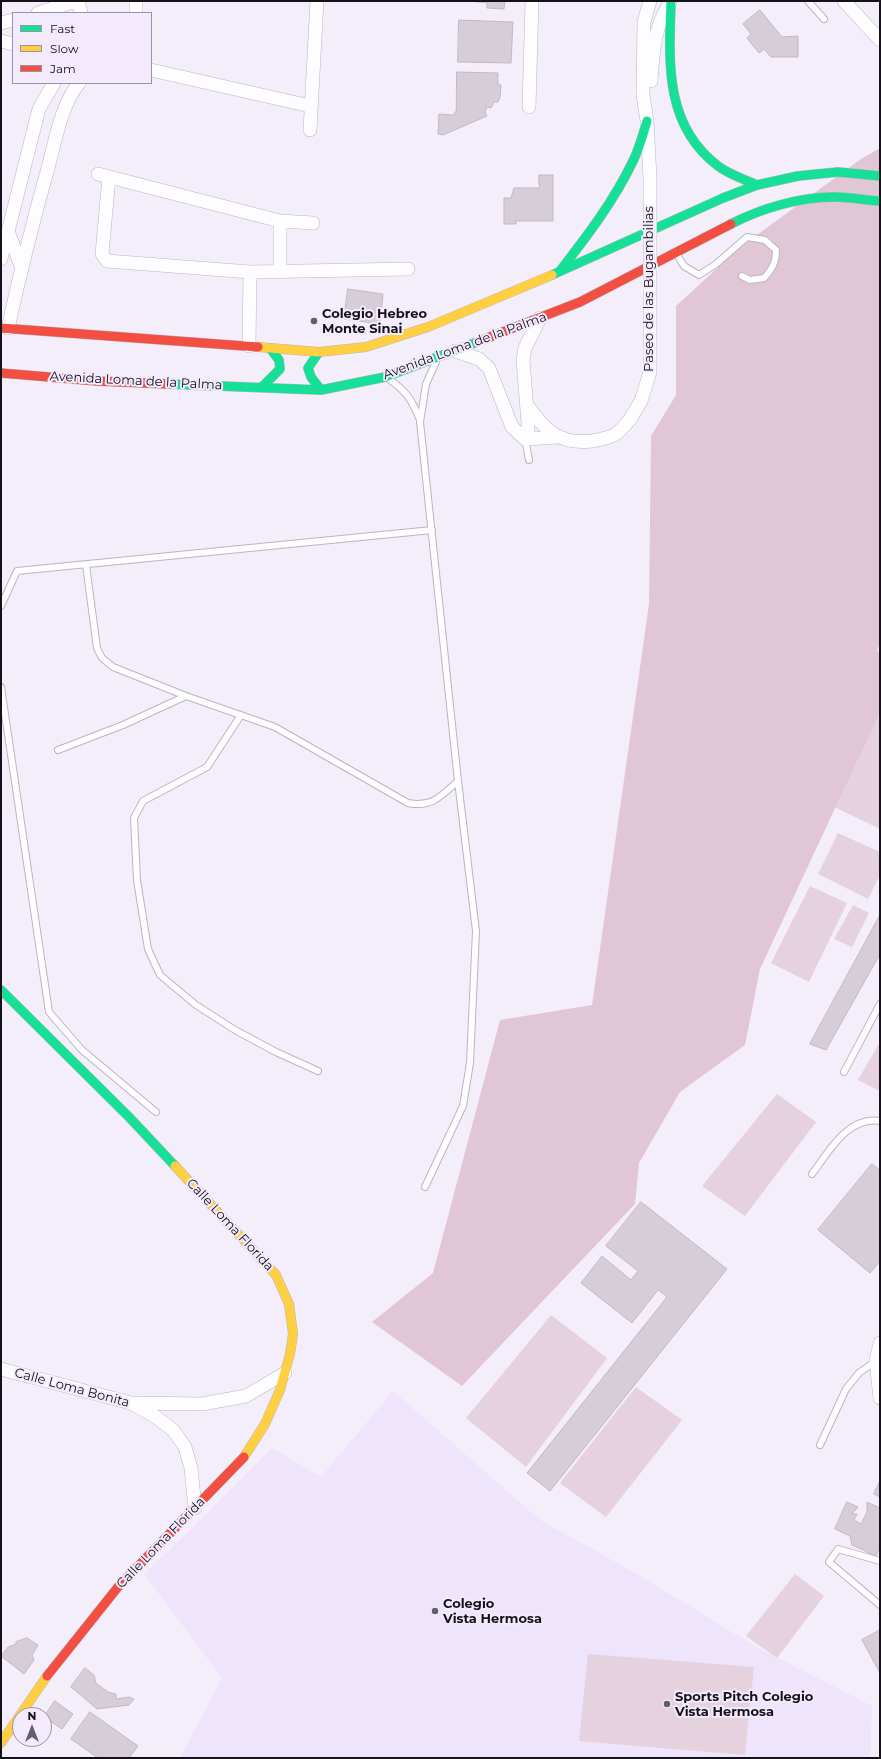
<!DOCTYPE html>
<style>
body{margin:0}
#map{position:relative;width:881px;height:1759px;overflow:hidden;background:#f4eefa;font-family:Montserrat,sans-serif}
canvas{display:block}
.frame{position:absolute;inset:0;border:2px solid #141119;pointer-events:none}
.legend{position:absolute;left:12px;top:12px;width:140px;height:72px;box-sizing:border-box;background:#f3eafe;border:1px solid #9a93a2;margin:0;padding:5px 7px;list-style:none;font-size:12px;color:#141119}
.legend li{display:flex;align-items:center;gap:8px;height:20px}
.legend b{width:20px;border:1px solid #9a93a2}
.north{position:absolute;left:12px;top:1707px;width:40px;height:40px;box-sizing:border-box;background:#f3eafe;border:1px solid #9a93a2;border-radius:50%;rotate:0deg;font-size:11px;font-weight:700;line-height:16px;text-align:center;color:#141119}
.north::after{content:'';display:block;margin:auto;width:14px;height:18px;background:#625e68;clip-path:polygon(50% 0,100% 100%,50% 72%,0 100%)}
</style>
<div id="map">
<canvas width="881" height="1759"></canvas>
<div class="frame"></div>
<ul class="legend">
<li><b style="height:5px;background:#16e098"></b>Fast</li>
<li><b style="height:5px;background:#ffcf43"></b>Slow</li>
<li><b style="height:5px;background:#f24e42"></b>Jam</li>
</ul>
<div class="north">N</div>
</div>
<script>
const context = document.querySelector('canvas').getContext('2d');
context.lineJoin = 'round';
function paint(path, color) {
  context.fillStyle = color;
  context.fill(path, 'evenodd');
}
function strokePath(path, color, width, dash) {
  context.strokeStyle = color;
  context.lineWidth = width;
  context.lineCap = dash ? 'butt' : 'round';
  context.setLineDash(dash || []);
  context.stroke(path);
}
function write(font, color, halo, rows, align = 'center') {
  context.font = font + ' Montserrat,sans-serif';
  context.lineWidth = 4;
  context.setLineDash([]);
  context.textBaseline = 'middle';
  context.strokeStyle = halo;
  context.fillStyle = color;
  for (const [text, x, y, turn = 0] of rows) {
    context.save();
    context.translate(x, y);
    context.rotate((+turn || 0) * Math.PI / 180);
    context.textAlign = isNaN(turn) ? turn : align;
    if (halo) context.strokeText(text, 0, 0);
    context.fillText(text, 0, 0);
    context.restore();
  }
}
const built = new Path2D(`
 M393,1391L540,1520L637,1574L758,1648L872,1706L870,1758H180L222,1678L144,1574L212,1509L272,1448L321,1477Z`);
const green = new Path2D(`
 M867,711L880,717V829L822,801Z
 M838,833L880,852V875L868,899L818,874Z
 M810,886L847,903L809,982L771,963Z
 M853,905L869,913L852,947L834,939Z
 M880,1042V1091L858,1080Z
 M777,1094L816,1122L745,1216L702,1186Z
 M551,1315L607,1358L526,1467L466,1418Z
 M636,1387L682,1420L606,1517L560,1483Z
 M795,1574L824,1596L777,1658L746,1636Z
 M588,1654L754,1667L745,1755L579,1741Z`);
const forest = new Path2D(`
 M880,148V643L877,650L880,654V712L760,969L745,1045L680,1092L639,1163L635,1204L462,1386L372,1322L433,1273L500,1020L592,1005L649,604L651,436L676,395V306L739,248L861,159Z`);
const building = new Path2D(`
 M467,1H505L504,9L487,8V3Z
 M760,10L782,37L798,36V57H771L764,49L759,53L747,38L751,34L743,24Z
 M459,20L513,22L511,63L458,62Z
 M457,72L498,73V85H501L500,97L498,102H494L491,108L487,107L485,112L487,116L443,135L438,134L439,114L453,115L456,111Z
 M539,175H553V221H516V224H504V198H511L514,188H539Z
 M348,289L383,294L380,324L344,319Z
 M880,915V954L826,1050L810,1044Z
 M872,1164L880,1170V1261L870,1273L818,1230Z
 M641,1202L727,1269L550,1491L527,1473L667,1297L658,1290L632,1323L581,1283L602,1256L631,1280L638,1271L606,1246Z
 M880,1481V1497L874,1494Z
 M847,1502L858,1507L852,1514H857L854,1520L861,1524L867,1512V1502L880,1508V1547L876,1556L852,1545L850,1536L835,1529Z
 M880,1630V1673L862,1640Z
 M27,1638L38,1645L32,1655L34,1660L24,1674L1,1656L8,1647L16,1644V1642Z
 M85,1668L94,1675L96,1683L108,1692L116,1694V1699L129,1697L134,1699L129,1705L97,1709L71,1687Z
 M55,1701L73,1714L62,1729L44,1717Z
 M90,1712L138,1746L129,1758H98L71,1739Z`);
const lane = new Path2D(`
 M808,1L824,19
 M676,253L684,266L699,275L716,264L747,237L765,240L776,250C776,263 772,269 764,278L750,280L742,276
 M389,379C407,392 412,400 420,420
 M525,439L529,460
 M86,565L97,648L102,658L113,667L186,696L275,727L408,803C432,808 441,796 458,781
 M1,606L17,571L432,530
 M1,687L49,1012L82,1050L156,1112
 M241,715L207,767L143,801L134,818L137,880L148,949L160,975L196,1005L235,1030L276,1052L318,1071
 M58,750L123,725L186,696
 M844,1072L880,1004
 M812,1174C828,1153 847,1116 880,1121
 M425,1187L463,1106L470,1063L476,931L458,781L420,422L426,384L436,362
 M820,1445L846,1389L859,1373L876,1361
 M880,1561L838,1549L829,1562L880,1605`);
const street = new Path2D(`
 M78,1L81,13
 M650,1L644,22L643,95L647,121L650,178
 M844,1L880,40
 M38,13L76,1
 M136,13V1
 M1,23L13,20
 M1,41L13,44
 M151,70L310,106
 M651,81C653,53 654,27 670,3
 M529,107L532,1
 M310,130L317,1
 M98,174L280,221L313,223
 M109,177L102,254L107,261L250,272L408,269
 M8,231L21,266
 M1,259L39,109L54,83
 M280,272V221
 M8,328C20,274 33,221 48,168C55,142 61,105 79,83
 M249,346L250,272
 M455,351L479,359L489,368L512,427L525,439L558,437
 M527,405C545,430 559,445 592,441C614,437 617,436 630,419
 M525,439L528,431V423L523,360L525,348L540,318
 M880,1343L876,1361L880,1398
 M1,1369L131,1403L156,1417L173,1430L185,1447L191,1468L195,1508
 M133,1403L202,1404L246,1396L285,1373`);
const fast = new Path2D(`
 M671,1C669,62 664,125 718,166C730,175 744,179 757,185
 M731,224C762,208 800,197 834,197C849,197 865,200 880,201
 M560,271C587,236 614,201 633,161C639,149 643,135 647,121
 M552,275L723,198L757,185L798,176L838,172L880,176
 M319,352L308,368L311,377L321,390
 M168,384L321,390L385,377L477,342
 M262,387L280,369L279,360L270,348
 M1,990L129,1117L175,1166`);
const slow = new Path2D(`
 M258,347L319,352L366,347L428,327L552,275
 M175,1166L276,1275L289,1304L293,1334L290,1354L280,1390L265,1424L244,1457
 M1,1743L47,1676`);
const jam = new Path2D(`
 M1,328L258,347
 M477,342L580,302L731,224
 M1,373L97,381L168,384
 M47,1676L118,1587L244,1457`);
const streetBridge = new Path2D(`
 M630,419L641,401L650,372V178`);
const markers = [
 [314,321,4,"#625e68"],
 [435,1611,4,"#625e68"],
 [667,1704,4,"#625e68"]
];
const streetNames = [
 ["Paseo de las Bugambilias",649,289,-90],
 ["Avenida Loma de la Palma",465,346,-20],
 ["Avenida Loma de la Palma",136,381,3],
 ["Calle Loma Florida",230,1225,47],
 ["Calle Loma Bonita",72,1388,15],
 ["Calle Loma Florida",161,1543,-46]
];
const poiNames = [
 ["Colegio Hebreo",322,314],
 ["Monte Sinai",322,329],
 ["Colegio",443,1604],
 ["Vista Hermosa",443,1619],
 ["Sports Pitch Colegio",675,1697],
 ["Vista Hermosa",675,1712]
];
paint(built, '#eee4fb');
paint(green, '#e5d2de');
paint(forest, '#e1c7d6');
paint(building, '#d6cdd8');
strokePath(building, '#c0b9c2', 1);
strokePath(lane, '#bab6c0', 8);
strokePath(street, '#bab6c0', 14);
strokePath(fast, '#bab6c0', 10);
strokePath(slow, '#bab6c0', 10);
strokePath(jam, '#bab6c0', 10);
strokePath(lane, '#fdfcfe', 6);
strokePath(street, '#fdfcfe', 13);
strokePath(fast, '#16e098', 9);
strokePath(slow, '#ffcf43', 9);
strokePath(jam, '#f24e42', 9);
strokePath(streetBridge, '#bab6c0', 14, []);
strokePath(streetBridge, '#fdfcfe', 13);
for (const [x, y, r, color] of markers) {
  const dot = new Path2D();
  dot.arc(x, y, r, 0, 2 * Math.PI);
  context.fillStyle = color;
  context.fill(dot);
  strokePath(dot, '#f3eafe', 1.5);
}
write('13px', '#141119', '#f3eafe', streetNames);
write('bold 13px', '#141119', '#f3eafe', poiNames, 'left');
</script>
